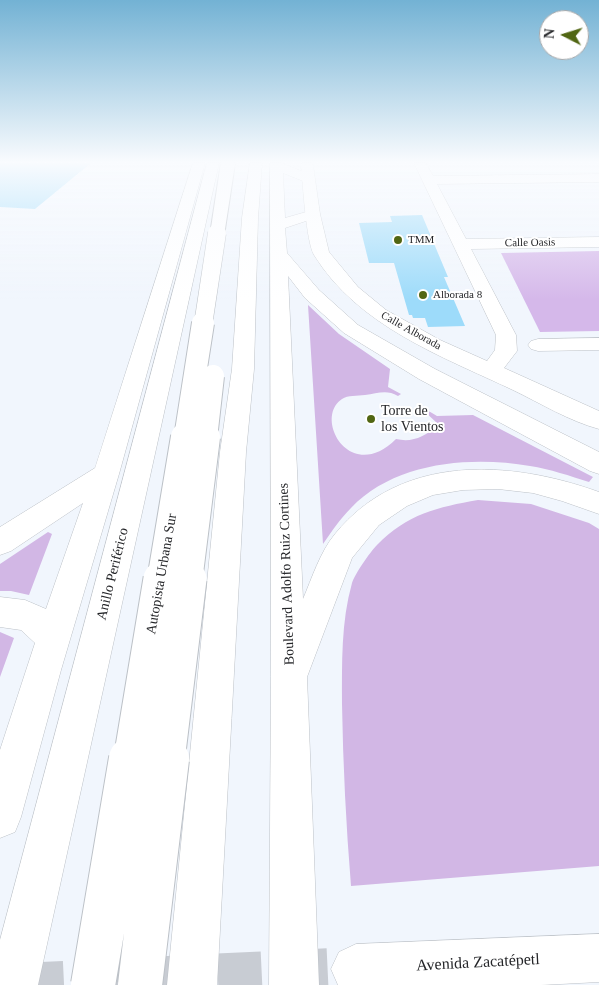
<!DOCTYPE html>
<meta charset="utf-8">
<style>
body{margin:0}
#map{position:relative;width:599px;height:985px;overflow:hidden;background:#f1f6fd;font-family:"Times New Roman",serif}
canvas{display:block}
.north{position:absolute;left:539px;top:10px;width:50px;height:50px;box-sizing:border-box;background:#fff;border:1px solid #a8a8a9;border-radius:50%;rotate:275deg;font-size:14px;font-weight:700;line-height:20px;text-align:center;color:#252629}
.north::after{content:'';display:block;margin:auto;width:18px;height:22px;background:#516613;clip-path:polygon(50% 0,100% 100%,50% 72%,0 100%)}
</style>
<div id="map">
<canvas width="599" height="985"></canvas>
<div class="north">N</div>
</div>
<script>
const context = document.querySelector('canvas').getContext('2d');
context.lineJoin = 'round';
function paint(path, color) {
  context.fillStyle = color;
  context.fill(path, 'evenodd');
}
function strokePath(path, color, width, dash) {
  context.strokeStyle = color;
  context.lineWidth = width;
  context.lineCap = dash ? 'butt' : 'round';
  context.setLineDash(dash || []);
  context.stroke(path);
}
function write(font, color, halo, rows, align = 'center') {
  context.font = font + ' "Times New Roman",serif';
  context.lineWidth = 4;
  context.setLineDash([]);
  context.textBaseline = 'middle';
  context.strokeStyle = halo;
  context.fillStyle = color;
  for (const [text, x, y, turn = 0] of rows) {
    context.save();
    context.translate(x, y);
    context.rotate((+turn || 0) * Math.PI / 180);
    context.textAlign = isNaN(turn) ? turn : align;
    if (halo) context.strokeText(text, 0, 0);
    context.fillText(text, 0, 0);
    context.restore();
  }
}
const green = new Path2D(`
 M308,305L339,334L390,369L388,387L401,394L398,396C386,389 377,394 365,395C357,396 348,395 342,399C313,418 350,485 396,439C413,443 424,436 437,427V423L424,411L427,410L437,416L473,415L593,477L589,482C570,476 550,469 530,466C470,456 395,462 351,508C340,519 332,531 323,544Z
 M478,500L531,504L589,523L599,529V866L351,886C346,825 343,765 342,704C342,663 341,622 352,583C355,574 370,552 377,545C407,514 438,507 478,500Z
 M48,532L52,534L29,595L11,591H0V564Z
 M0,632L14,638L0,677Z`);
const forest = new Path2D(`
 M599,251V331L540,332L501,253Z`);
const building = new Path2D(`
 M0,163H91L35,209L0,207Z
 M422,215L448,277H444L465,326L428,327L425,318H413L412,315H409L394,263H369L359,223L392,222L390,216Z`);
const secondaryTunnel = new Path2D(`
 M20,985L356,969`);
const street = new Path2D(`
 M302,163H312L313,165L320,214L329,252L358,287L386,310L440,340L487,361L495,350L496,335L414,163H426L433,176L599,174V182L437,184L466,239L599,237V247L471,249L516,335L517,351L504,368L599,411V429C569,421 540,403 513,390C441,356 358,326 314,255C306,241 303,184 301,165Z
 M599,338V350L538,351L531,349L528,345L531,341L538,339Z`);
const secondary = new Path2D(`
 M193,163H205L119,474L61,670L21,817L15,832L0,838V750L35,643L21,630L0,627V597L25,600L46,609L83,503L11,551L0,555V527L95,468Z
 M270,163H282L313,176L315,179L308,183L283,173L285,218L313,210L318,211L320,214L318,217L285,228L287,253L319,290L358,325L435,369L599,452V474L590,471L419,379L344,333L305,298L288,276L303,599C312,578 320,552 335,534C401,453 510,460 599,492V514L562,501L533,493L498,489L463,490L433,495L407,506L379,525L352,558L307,677L319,985H269L271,677Z
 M599,934V982L541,985H338L331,969L339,952L356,944Z`);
const highway = new Path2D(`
 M207,163H219L38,985H0V940Z
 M250,163H262L258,218L254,369L246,452L217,985H167L220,452L232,369L242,218Z`);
const highwayBridgeFar5 = new Path2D(`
 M217,235L228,163`);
const highwayBridgeFar4 = new Path2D(`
 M203,325L217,233`);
const highwayBridgeFar3 = new Path2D(`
 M185,438L203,323
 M206,438L213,376`);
const highwayBridgeFar2 = new Path2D(`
 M161,581L185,437
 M188,581L206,437`);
const highwayBridgeFar1 = new Path2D(`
 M131,760L161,579
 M167,760L189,579`);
const highwayBridge = new Path2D(`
 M93,985L131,759
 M140,985L167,759`);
const markers = [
 [398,240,5,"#516613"],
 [423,295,5,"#516613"],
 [371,419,5,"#516613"]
];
const farPoinames = [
 ["TMM",408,240],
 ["Alborada 8",433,295]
];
const farStreetnames = [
 ["Calle Oasis",530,243,-1],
 ["Calle Alborada",411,331,29]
];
const poiNames = [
 ["Torre de",381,411],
 ["los Vientos",381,427]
];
const streetNames = [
 ["Anillo Periférico",113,574,-76],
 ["Autopista Urbana Sur",162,574,-80],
 ["Boulevard Adolfo Ruiz Cortines",287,574,-92]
];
const nearStreetnames = [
 ["Avenida Zacatépetl",478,963,-3]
];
paint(green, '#d2b7e5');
paint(forest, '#d5b8ea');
paint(building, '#9ddbfa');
strokePath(secondaryTunnel, '#c8ccd3', 44, [44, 22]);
strokePath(street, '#bcc1c7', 1);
strokePath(secondary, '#bcc1c7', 1);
strokePath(highway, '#bcc1c7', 1);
paint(street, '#fff');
paint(secondary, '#fff');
paint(highway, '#fff');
strokePath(highwayBridgeFar5, '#bcc1c7', 16, []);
strokePath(highwayBridgeFar4, '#bcc1c7', 19, []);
strokePath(highwayBridgeFar3, '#bcc1c7', 24, []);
strokePath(highwayBridgeFar2, '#bcc1c7', 30, []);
strokePath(highwayBridgeFar1, '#bcc1c7', 37, []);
strokePath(highwayBridge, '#bcc1c7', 46, []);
strokePath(highwayBridgeFar5, '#fff', 14);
strokePath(highwayBridgeFar4, '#fff', 18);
strokePath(highwayBridgeFar3, '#fff', 22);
strokePath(highwayBridgeFar2, '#fff', 28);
strokePath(highwayBridgeFar1, '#fff', 35);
strokePath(highwayBridge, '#fff', 44);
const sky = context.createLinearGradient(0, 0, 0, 300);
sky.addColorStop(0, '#73b2d4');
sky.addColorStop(0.54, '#f9fbfe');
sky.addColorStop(1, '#f9fbfe00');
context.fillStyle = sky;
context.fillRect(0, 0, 599, 300);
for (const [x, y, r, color] of markers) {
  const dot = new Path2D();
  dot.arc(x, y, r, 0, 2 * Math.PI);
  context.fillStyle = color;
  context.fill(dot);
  strokePath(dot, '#fff', 2);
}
write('11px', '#252629', '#fff', farPoinames, 'left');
write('11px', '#252629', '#fff', farStreetnames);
write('14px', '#252629', '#fff', poiNames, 'left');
write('14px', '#252629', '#fff', streetNames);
write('16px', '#252629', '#fff', nearStreetnames);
</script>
